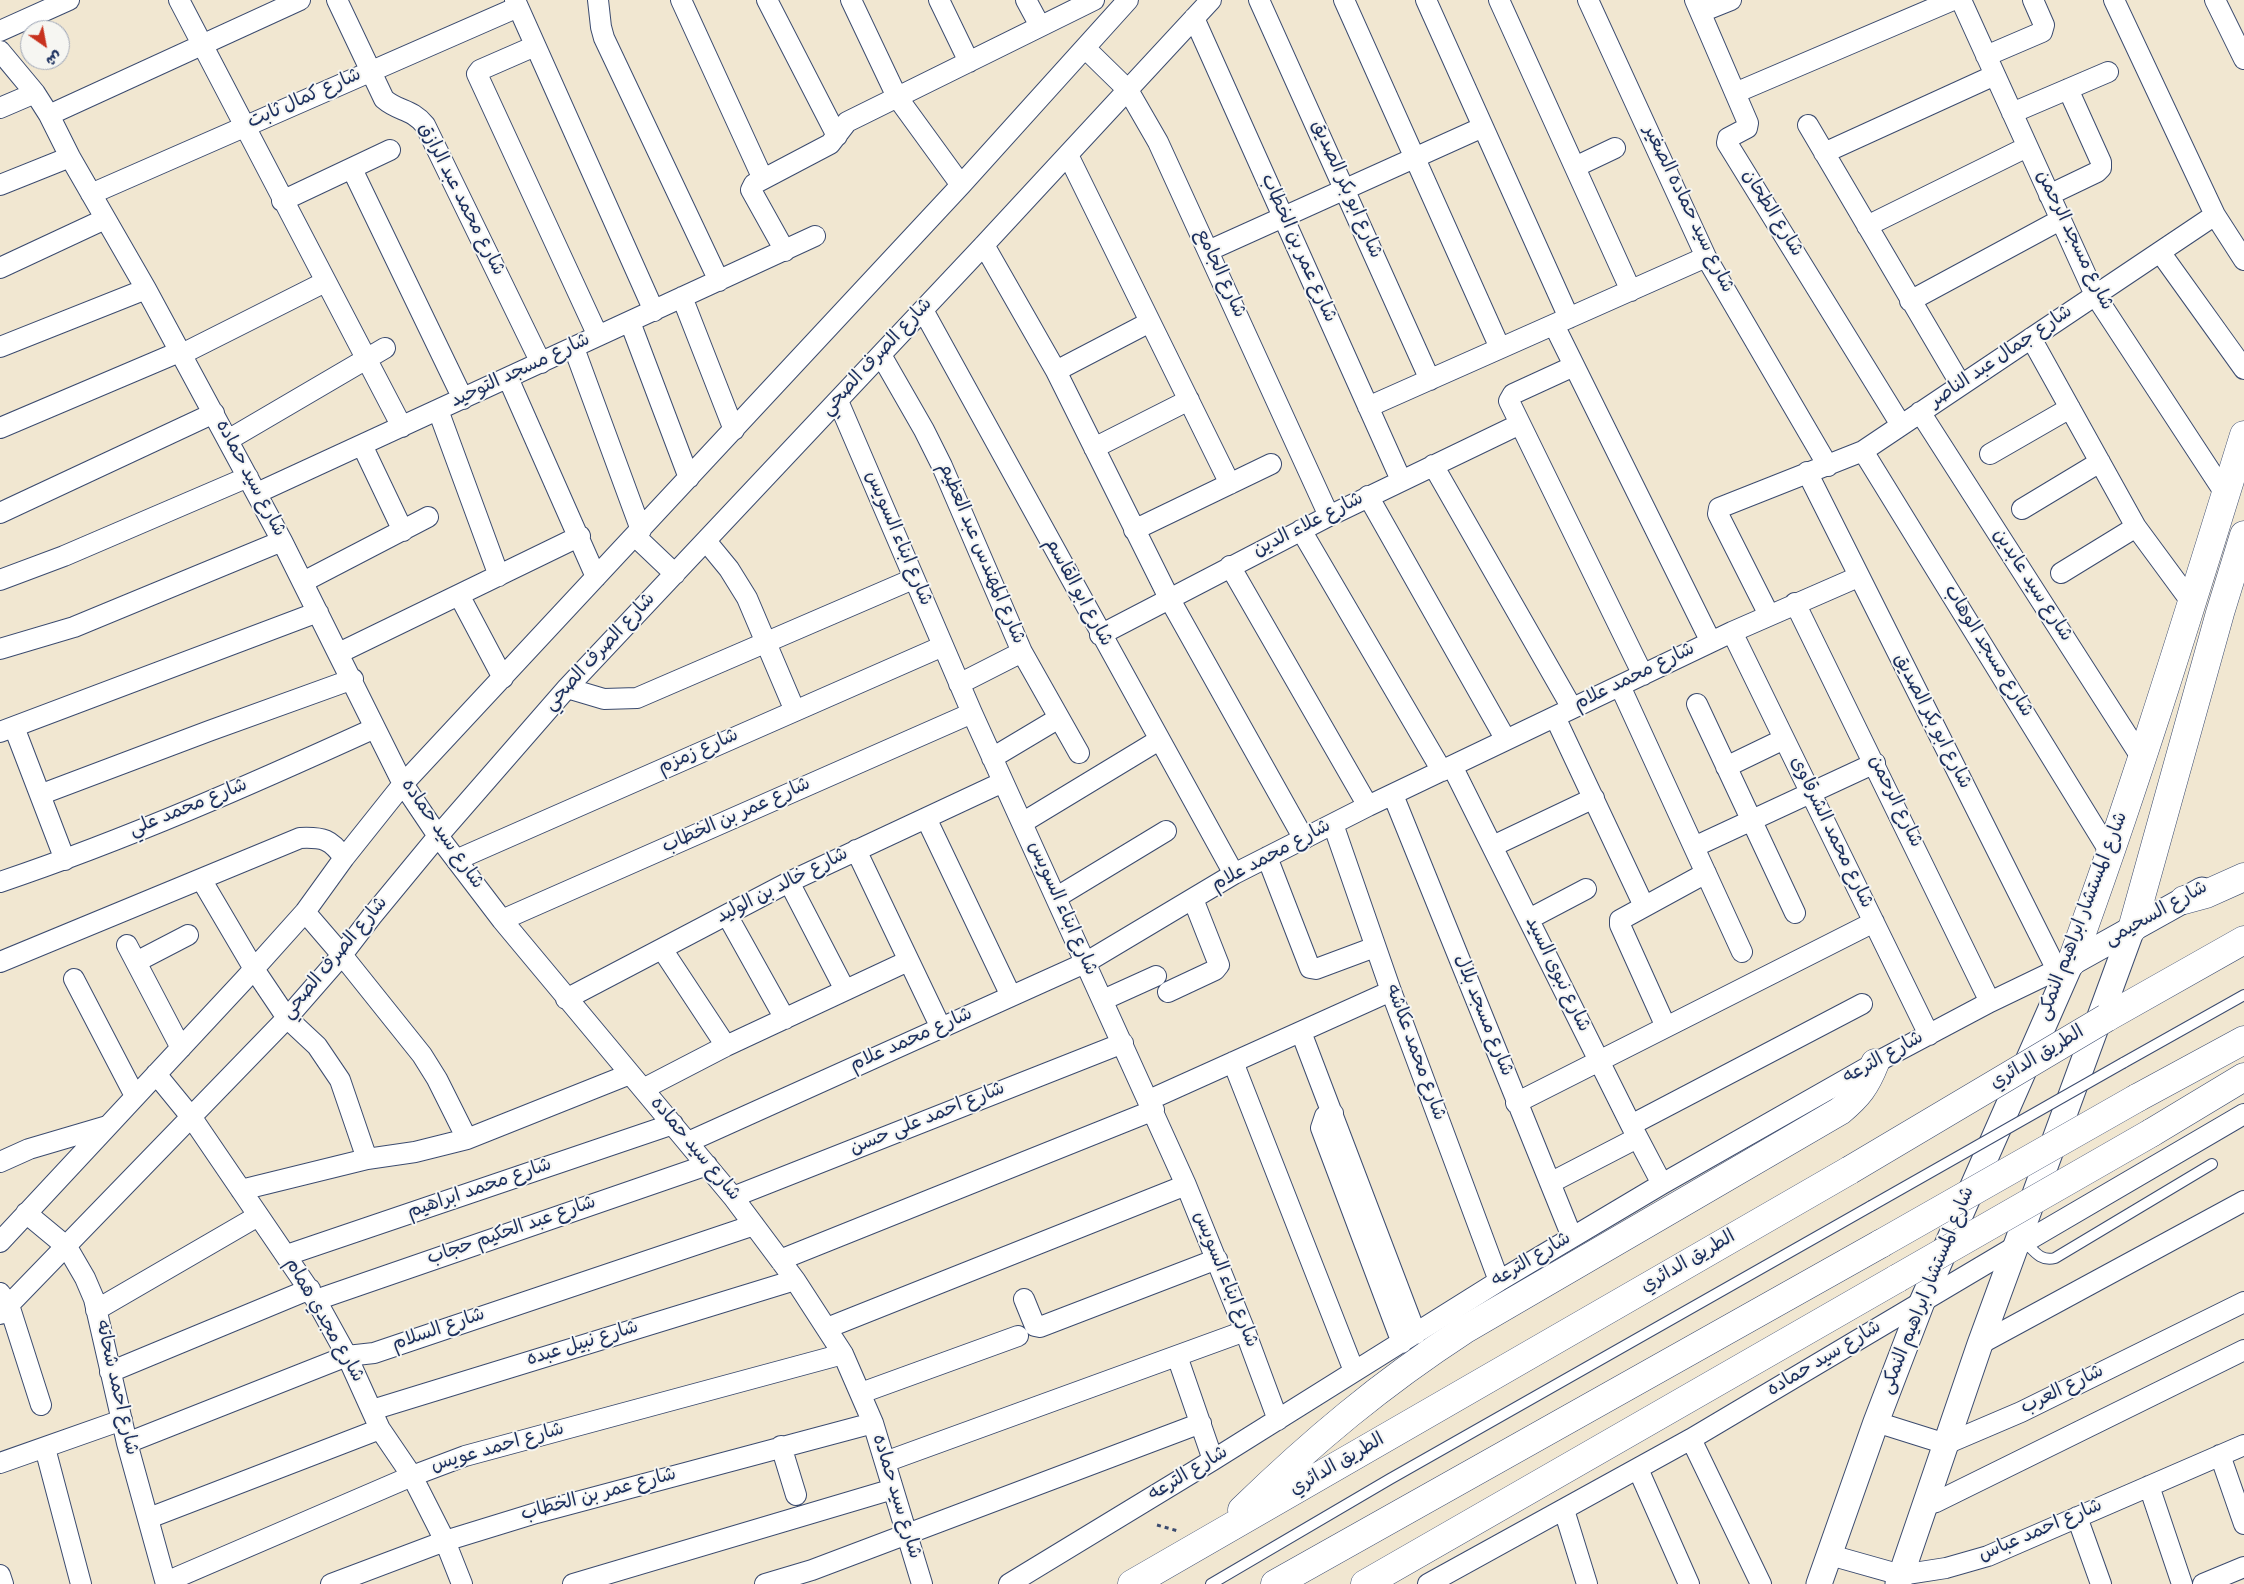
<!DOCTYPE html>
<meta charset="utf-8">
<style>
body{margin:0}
#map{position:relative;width:2244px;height:1584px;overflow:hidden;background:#f1e7d1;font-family:"Gochi Hand","Playpen Sans Arabic",sans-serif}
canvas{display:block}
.north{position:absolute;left:20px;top:20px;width:50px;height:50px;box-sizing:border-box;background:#f6f6f2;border:1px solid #9ea6b7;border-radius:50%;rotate:147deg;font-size:14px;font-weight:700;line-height:20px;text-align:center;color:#1b2f5e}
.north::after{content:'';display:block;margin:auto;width:18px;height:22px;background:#c8321e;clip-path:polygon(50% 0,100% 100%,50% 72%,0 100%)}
</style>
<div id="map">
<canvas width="2244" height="1584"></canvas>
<div class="north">ش</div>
</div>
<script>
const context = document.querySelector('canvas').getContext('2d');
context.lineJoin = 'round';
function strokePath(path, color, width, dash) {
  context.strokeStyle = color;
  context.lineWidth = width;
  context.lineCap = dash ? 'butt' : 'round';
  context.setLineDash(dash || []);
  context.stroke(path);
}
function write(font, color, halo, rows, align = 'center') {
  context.font = font + ' "Gochi Hand","Playpen Sans Arabic",sans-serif';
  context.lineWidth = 4;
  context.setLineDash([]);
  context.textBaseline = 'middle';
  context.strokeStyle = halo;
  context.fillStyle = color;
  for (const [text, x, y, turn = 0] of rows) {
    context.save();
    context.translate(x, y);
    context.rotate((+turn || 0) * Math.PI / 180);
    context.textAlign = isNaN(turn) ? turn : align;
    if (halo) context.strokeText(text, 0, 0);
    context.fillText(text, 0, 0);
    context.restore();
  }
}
const path = new Path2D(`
 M1157,1525L1178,1531`);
const service = new Path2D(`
 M2123,1063L2244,995
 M2025,1242C2034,1251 2041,1262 2055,1258L2212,1164
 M1211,1584L1390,1479L1871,1206`);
const minor = new Path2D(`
 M179,0L402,427
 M337,0L384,99C399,112 411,108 425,125L541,363
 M515,0L654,311
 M598,0L601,27L604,38L719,281
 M681,0L763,179
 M767,0L837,136
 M851,0L897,97L961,185
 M939,0L969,62
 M1026,0L1040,26
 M1259,0L1430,380
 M1344,0L1500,348
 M1426,0L1569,318
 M1499,0L1631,291
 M1588,0L1706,257L1828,466
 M1695,0L1748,123L1747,128L1728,138L1727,143L1901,425
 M1961,0L2095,295L2226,495
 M2114,0L2215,215L2244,260
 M2215,0L2244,59
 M1701,12L1731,0
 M1194,18L1401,480
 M0,31L69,0
 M535,46L480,70L477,74L598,336
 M1085,48L1128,90L1158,142L1329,516
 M0,51L35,93L49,115L70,157L146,289L282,541L403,784L438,836L502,920L733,1197L795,1280L843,1354L873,1423L922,1584
 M1986,56L2042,32L2044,25L2033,0
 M1735,93L1953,0
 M0,108L35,93
 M2012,113L2108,72
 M49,115L300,0
 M1808,125L1961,385
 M1824,153L1995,75
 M1068,155L1230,484
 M1575,167L1615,148
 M352,169L463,399
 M0,185L70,157
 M91,194L518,7
 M2049,195L2097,172L2101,168V162L2068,89
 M282,201L390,150
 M1867,226L2027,147
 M984,245L1056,371L1169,598L1304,839
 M785,251L751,190L754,184L830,144L847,122L1094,0
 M1208,251L1483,127
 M2160,252L2244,369
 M0,268L105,219
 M682,297L734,430
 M1910,301L2060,220
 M923,310L1234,874
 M630,322L689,478
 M1554,325L1711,642
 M2031,338L2136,527L2192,603
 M0,347L146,289
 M574,348L641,530
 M180,355L325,282
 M881,355L924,430L942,466L1022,652L1079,753
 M1574,366L1513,394L1509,401L1643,675
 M1056,371L1150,322
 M508,378L596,577
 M838,401L972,713L1186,1185L1245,1331L1278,1420
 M1368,407L1706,257
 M438,410L499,576
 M1920,412L2143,760
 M0,428L179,352
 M228,440L385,348
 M362,445L403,531
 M1094,448L1189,400
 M1863,451L2111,854
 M1990,454L2070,408
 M1433,465L1572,708
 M1807,472L2057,970
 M257,493L815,236
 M1368,496L1506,740
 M2022,509L2100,462
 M0,513L214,413
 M1134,530L1271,464
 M1301,530L1442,771
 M635,536L675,574
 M706,541L729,569L747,598L795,711
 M1230,566L1368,806
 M2061,573L2136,527
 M0,580L64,556L248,477
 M303,582L428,517
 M459,595L503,678
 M1795,603L1990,1002
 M1769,615L1718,514L1719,508L1863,451L2215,215
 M1732,632L1929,1035
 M1100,635L1329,516L1520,424
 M0,649L74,627L282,541
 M339,653L580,536
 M959,684L1022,652
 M1620,686L1742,952
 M567,688L604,699L637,698L913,579
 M1697,704L1795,913
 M1555,717L1644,906
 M14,727L65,860
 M0,732L318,612
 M992,758L1059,718
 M1452,766L1631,1125L1662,1184
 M1726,767L1784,739
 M42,794L209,731L353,679
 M1393,795L1572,1237
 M926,818L1011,996
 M1022,823L1159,740
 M1333,824L1391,991L1499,1281
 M1493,846L1594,798
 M1694,847L1875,763
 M856,850L941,1028
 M1267,857L1310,968L1316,969L1375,947
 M456,860L943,646
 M201,879L254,969L287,1018L317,1046L340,1080L367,1159
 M0,882C128,839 252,784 375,728
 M789,882L845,990
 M1057,897L1166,831
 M305,912L342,955L422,1055L437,1079L467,1139
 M727,915L785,1019
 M1529,919L1586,889
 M502,920L972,713
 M127,945L181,1048
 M662,949L726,1046
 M0,962L300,838C323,837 331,839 344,858
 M136,962L188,935
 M74,979L135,1096
 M1168,992L1215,970L1219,965L1193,899
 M566,999L789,882L1003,782
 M1103,1000L1156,976
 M1666,1027L1620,925V920L1706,873
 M1301,1032L1416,1334
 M1233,1062L1354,1371
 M156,1074L192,1118L316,1300L347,1356L380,1429L412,1476L445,1541L462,1584
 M643,1089L726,1046L908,961
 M1149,1100L1391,991
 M1516,1103L1874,922
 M1333,1113L1325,1116L1321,1128L1402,1343
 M1631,1125L1862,1004
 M688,1142L1085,963L1234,874L1368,806L1732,632L1858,577
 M0,1162L29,1149L107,1126
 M1550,1183L1637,1138
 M241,1190L367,1159L415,1152L467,1139L630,1074
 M733,1197L1123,1043
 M26,1213L67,1247L85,1278L94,1299L127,1443L166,1584
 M0,1242L244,980L305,912L344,858L403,784L961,185L1128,0
 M287,1255L673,1124
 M780,1260L1154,1110
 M0,1293L9,1305L41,1405
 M1024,1299L1035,1326L1040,1327L1217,1259
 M316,1300L707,1165
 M96,1310L258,1216
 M0,1314L287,1018L342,955L372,916L438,836L567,688L984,245L1211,0
 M827,1328L1186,1185
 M1980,1344L2244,1201
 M1177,1356L1213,1460
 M110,1372L310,1289
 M861,1393L1018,1336
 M372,1410L795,1280
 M1876,1422L1946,1444L2021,1412L2244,1302
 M1691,1439L1761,1584
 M127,1443L347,1356L374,1353L754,1225
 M781,1446L796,1495
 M45,1448L81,1584
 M2220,1455L2244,1524
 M885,1462L1245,1331
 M0,1463L122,1420
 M1638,1469L1689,1584
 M2149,1486L2182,1584
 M1924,1505L1936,1502L2244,1350
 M1564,1510L1587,1584
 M2077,1517L2101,1584
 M149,1518L380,1429
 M1830,1555L1901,1575L1946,1568L1988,1556L2244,1445
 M0,1575L3,1584
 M166,1582L412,1476L465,1456L843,1354
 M331,1584L445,1541L536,1513L873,1423
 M573,1584L893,1489
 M765,1584L812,1570L1201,1423
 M1009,1584L1213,1460L1499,1281L1662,1184L1875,1063L1990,1002L2071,963
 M1428,1584L1691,1439L2016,1246L2025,1242L2244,1114
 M2203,1584L2244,1567`);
const tertiary = new Path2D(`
 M1819,1584L1876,1422L1922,1302L2071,963L2202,890
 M1898,1584L1980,1344L2132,929`);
const secondary = new Path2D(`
 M2132,929L2220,613L2244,535
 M2071,963C2135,789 2189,612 2244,435`);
const trunk = new Path2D(`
 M2151,1133L2244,1077
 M1365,1584L1898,1278`);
const motorway = new Path2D(`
 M2184,900L2206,894L2244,877
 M2106,1018L2244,940
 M2137,1098L2244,1040
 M1242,1510C1313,1441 1381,1384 1464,1330L1840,1111C1858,1096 1866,1086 1875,1063
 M1132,1584L1850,1170
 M1275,1584L1882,1243`);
const serviceBridge = new Path2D(`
 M1871,1206L2123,1063`);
const trunkBridge = new Path2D(`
 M1898,1278L2151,1133`);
const motorwayBridge = new Path2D(`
 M1850,1170L2106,1018
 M1882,1243L2137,1098`);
const streetNames = [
 ["شارع كمال ثابت",305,100,-24],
 ["شارع ابو بكر الصديق",1345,190,66],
 ["شارع محمد عبد الرازق",460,200,63],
 ["شارع سيد حماده الصغير",1687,210,64],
 ["شارع الطحان",1771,214,58],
 ["شارع مسجد الرحمن",2073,241,64],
 ["شارع عمر بن الخطاب",1297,249,66],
 ["شارع الجامع",1219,274,65],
 ["شارع الصرف الصحي",878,358,-47],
 ["شارع جمال عبد الناصر",2002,358,-34],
 ["شارع مسجد التوحيد",521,372,-25],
 ["شارع سيد حماده",249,479,62],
 ["شارع علاء الدين",1309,526,-27],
 ["شارع ابناء السويس",897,539,67],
 ["شارع المهندس عبد العظيم",980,554,67],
 ["شارع سيد عابدين",2031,586,57],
 ["شارع ابو القاسم",1077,593,61],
 ["شارع مسجد الوهاب",1987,652,58],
 ["شارع الصرف الصحي",601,653,-47],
 ["شارع محمد علام",1635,678,-26],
 ["شارع ابو بكر الصديق",1931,722,63],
 ["شارع زمزم",699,753,-24],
 ["شارع الرحمن",1894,802,64],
 ["شارع محمد علي",189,809,-22],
 ["شارع عمر بن الخطاب",737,817,-24],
 ["شارع محمد الشرقاوى",1830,833,64],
 ["شارع سيد حماده",441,835,55],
 ["شارع محمد علام",1272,857,-28],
 ["شارع خالد بن الوليد",783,887,-27],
 ["شارع ابناء السويس",1061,909,66],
 ["شارع السحيمى",2157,915,-29],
 ["شارع المستشار ابراهيم النمكى",2084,917,-69],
 ["شارع الصرف الصحي",336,959,-50],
 ["شارع نبوى السيد",1556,975,64],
 ["شارع مسجد بلال",1482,1016,68],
 ["شارع محمد علام",912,1041,-24],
 ["شارع محمد عكاشه",1414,1053,70],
 ["شارع الترعه",1884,1059,-29],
 ["الطريق الدائري",2038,1059,-31],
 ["شارع احمد على حسن",928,1120,-22],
 ["شارع سيد حماده",694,1150,50],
 ["شارع محمد ابراهيم",480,1190,-19],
 ["شارع عبد الحكيم حجاب",512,1232,-19],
 ["شارع الترعه",1532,1261,-31],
 ["الطريق الدائري",1689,1263,-30],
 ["شارع ابناء السويس",1224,1280,68],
 ["شارع المستشار ابراهيم النمكى",1929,1291,-68],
 ["شارع مجدي همام",323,1321,60],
 ["شارع السلام",439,1331,-19],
 ["شارع نبيل عبده",583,1345,-17],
 ["شارع سيد حماده",1825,1360,-31],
 ["شارع احمد شحاته",115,1388,77],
 ["شارع العرب",2063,1391,-26],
 ["شارع احمد عويس",498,1449,-16],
 ["الطريق الدائري",1338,1466,-30],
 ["شارع الترعه",1189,1475,-31],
 ["شارع عمر بن الخطاب",599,1496,-15],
 ["شارع سيد حماده",895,1497,73],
 ["شارع احمد عباس",2041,1532,-23]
];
strokePath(service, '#3b4b6f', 12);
strokePath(minor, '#3b4b6f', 22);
strokePath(tertiary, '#3b4b6f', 27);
strokePath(secondary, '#3b4b6f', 29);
strokePath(trunk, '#3b4b6f', 29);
strokePath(motorway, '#3b4b6f', 29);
strokePath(path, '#3b4b6f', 3, [4, 4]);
strokePath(service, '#fff', 10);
strokePath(minor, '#fff', 20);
strokePath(tertiary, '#fff', 25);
strokePath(secondary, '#fff', 28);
strokePath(trunk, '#fff', 28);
strokePath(motorway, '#fff', 28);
strokePath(serviceBridge, '#3b4b6f', 12, []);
strokePath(trunkBridge, '#3b4b6f', 29, []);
strokePath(motorwayBridge, '#3b4b6f', 29, []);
strokePath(serviceBridge, '#fff', 10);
strokePath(trunkBridge, '#fff', 28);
strokePath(motorwayBridge, '#fff', 28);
write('19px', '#1b2f5e', '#f6f6f2', streetNames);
</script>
